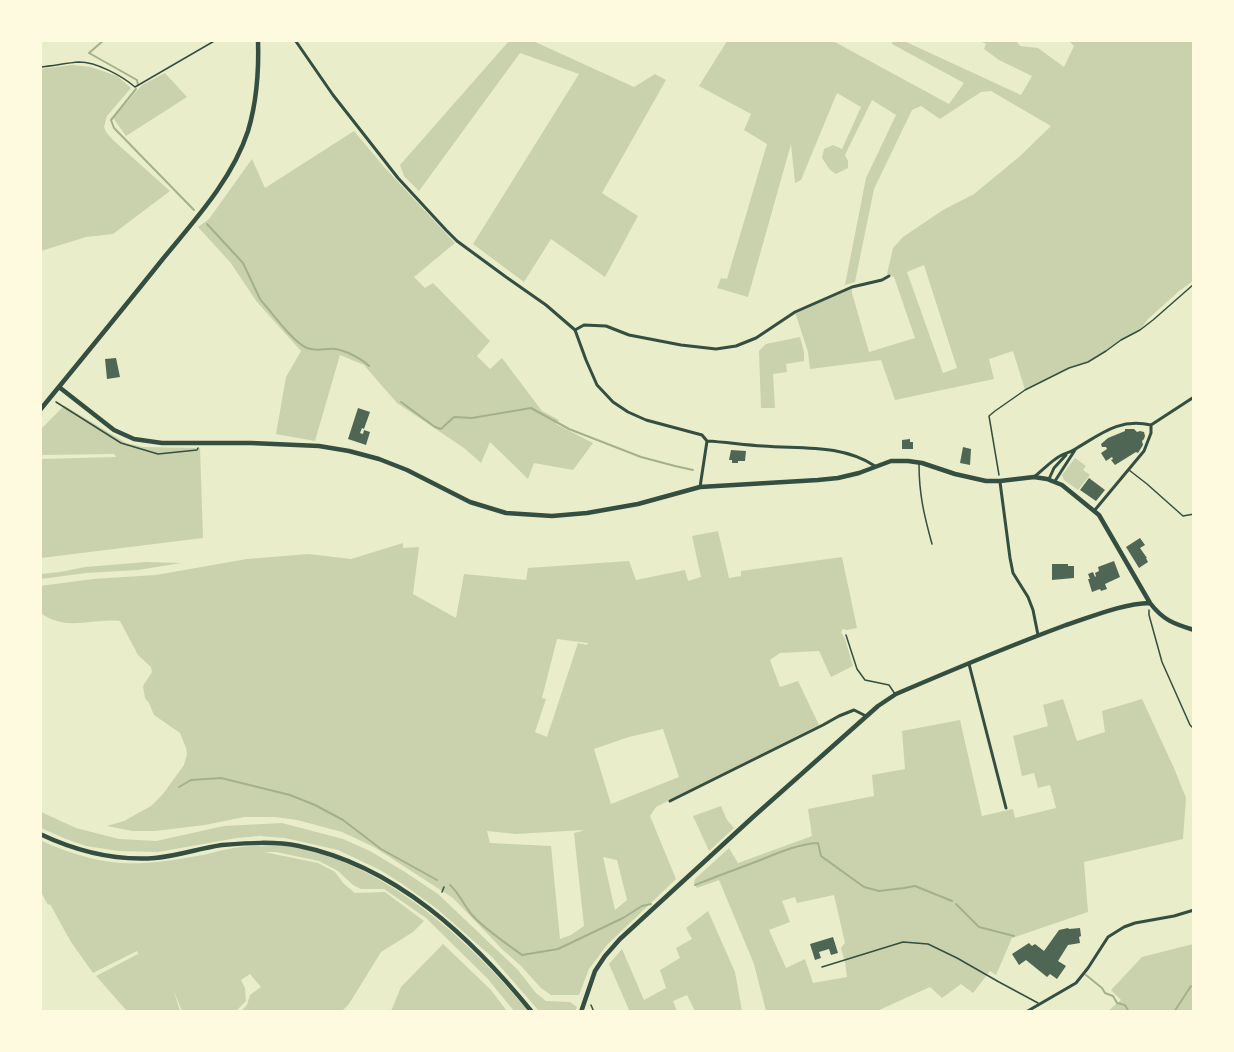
<!DOCTYPE html>
<style>
body{margin:0}
#map{position:relative;width:1234px;height:1052px;overflow:hidden;background:#e9edc9;font-family:Barlow,sans-serif}
canvas{display:block}
.frame{position:absolute;inset:0;border:42px solid #fefae0;pointer-events:none}
</style>
<div id="map">
<canvas width="1234" height="1052"></canvas>
<div class="frame"></div>
</div>
<script>
const context = document.querySelector('canvas').getContext('2d');
context.lineJoin = 'round';
function paint(path, color) {
  context.fillStyle = color;
  context.fill(path, 'evenodd');
}
function strokePath(path, color, width, dash) {
  context.strokeStyle = color;
  context.lineWidth = width;
  context.lineCap = dash ? 'butt' : 'round';
  context.setLineDash(dash || []);
  context.stroke(path);
}
const green = new Path2D(`
 M509,41H533L634,87L655,74L666,80L602,193L638,216L605,277L551,239L524,282L473,244L579,74L520,53L419,191L404,176L400,165Z
 M727,41H833L949,104L964,83L892,44L893,41H904L1021,95L1032,76L999,60L984,49L986,44L980,41H1016L1020,46L1038,48L1064,67L1074,46L1069,41H1193V281L1178,292L1148,319L1140,330L1121,340L1106,351L1088,362L1069,368L1025,390L1013,351L989,359L994,379L895,400L881,360L810,369L808,352L795,312L852,287V293L869,352L915,338L894,277L887,274L893,248L903,237L943,210L974,194L1019,157L1051,126L991,91L981,92L940,119L921,106L912,110L874,189L855,282L845,285L866,178L896,115L872,100L845,155L848,161V168L836,174L830,170L822,158L824,149L833,145L842,149L861,107L837,93L801,180L795,183L791,144L748,297L717,288L721,278L727,279L767,144L744,130L751,114L699,86ZM924,265L957,368L943,373L907,272Z
 M72,65L91,67L117,76L131,88L107,116L104,127L106,132L113,140L170,191L113,234L86,237L41,251V69Z
 M165,73L187,97L126,136L113,118L142,85Z
 M354,131L385,168L455,243L414,277L425,288L433,283L490,341L477,356L490,369L502,358L542,411L559,420L556,424L593,443L573,470L534,463L528,479L490,442L481,463L464,448L397,403L364,365L340,355L315,441L276,434L286,377L301,351L257,302L230,262L198,227L209,219L252,159L265,188Z
 M800,337L804,352V361L786,364L787,372L773,374L775,408H761L759,351L766,344Z
 M65,406L126,443L143,447L200,448L203,538L41,558V459L116,457L114,454L41,455L40,430L62,408Z
 M1075,458L1086,466L1083,470L1090,475L1078,490L1064,480L1062,475Z
 M718,531L729,578L741,576V571L842,557L857,628L847,630L843,629L841,632L845,639L853,666L831,677L819,651L780,653L770,660L780,687L798,681L819,725L656,807L650,816L676,879L607,945L589,969L579,995H551L541,988L520,965L503,950L453,898L374,847L342,832L297,820L275,817H244L205,825L155,831H132L107,826L124,821L151,806L163,794L184,765L187,754L186,748L180,733L154,715L149,703L145,698L143,686L152,672L151,667L138,655L120,621C93,618 65,632 41,613L40,586L93,579L156,575L247,559L309,554L351,559L403,543V548L419,547L413,594L456,618L464,574L526,580L528,568L629,561L636,580L685,570L688,581L701,577L692,536ZM557,639L588,643L587,645L578,643L547,737L535,732L546,699L542,698ZM663,729L679,777L611,804L594,749L629,737ZM583,830L582,831L574,833L584,926L571,935L560,939L551,846L490,843L487,831L516,834ZM603,857L617,860L627,900L615,910Z
 M146,562L181,563L138,570L86,573L41,579V574L60,572L85,567Z
 M1063,699L1077,741L1105,732L1102,711L1142,699L1174,768L1186,798L1183,839L1084,862L1088,912L1012,938L996,975L990,971L973,993L961,984L942,998L930,987L877,1011H766L754,964L719,880L697,888L694,883L695,879L729,848L738,863L812,836L808,809L874,796L872,775L905,769L902,731L960,720L982,816L1013,809L1015,818L1056,808L1050,785L1038,788L1034,773L1022,776L1013,736L1048,726L1043,705ZM834,895L845,943L841,948L845,962L847,977L813,983L805,959L786,968L769,930L790,922L782,901L795,897L797,903Z
 M721,806L727,820L734,828L709,851L693,816Z
 M41,812L76,828L119,839L156,841L224,826L282,823L343,839L370,851L405,872L438,894L518,970L536,993L546,1001L570,1002L577,1007L575,1011H539L492,957L436,908L401,883L380,870L338,850L285,838L259,836L237,838L158,852L119,851L86,846L66,839L41,828Z
 M40,840C56,848 88,859 105,861C133,866 163,862 191,857C207,855 223,849 240,847C259,845 280,844 299,848C389,867 471,942 528,1011H514L487,978L426,918L384,889H361L353,885L338,871L319,861L276,852H264L318,863L335,872L343,883L355,893L385,892L424,921L413,932L381,952L349,1004L342,1011H241L247,1005L250,995L261,987L250,974L241,980L245,988L246,1001L236,1011H182L174,991L180,1011H127L96,976L138,954L137,951L93,973L71,942L50,904L48,905L41,892Z
 M708,911L735,972L742,1011H695L687,995L673,1001L677,1011H627L629,1010L609,964L622,949L644,1000L666,988L660,970L680,958L676,948L692,939L686,928Z
 M443,944L490,989L507,1011H391L401,987Z
 M1193,944V1011H1108L1121,1000L1111,990L1142,957Z`);
const stream = new Path2D(`
 M104,40L89,53L137,80L138,85
 M136,89L111,120L114,128L194,210
 M207,224L243,263L260,299L264,304C274,315 294,343 307,348C317,352 325,348 335,349C345,350 362,359 369,366
 M401,402L435,427L441,429L454,417L472,418L531,408L569,429L641,457L675,466L693,470
 M179,787L191,780L221,778L290,795L315,805L343,820L381,849L437,880
 M450,885C460,894 464,906 473,916C487,931 506,943 522,955L558,949L623,918L642,906L651,904
 M695,885C717,876 740,868 763,859C780,852 799,844 818,843L821,856L864,887L879,891L904,888L915,886L952,901
 M956,904L979,927L1014,936
 M1086,975L1102,988L1105,993L1113,996L1117,1003L1125,1005L1129,1012
 M1174,1012L1191,986`);
const building = new Path2D(`
 M116,358L120,377L107,379L105,359Z
 M358,408L370,412L364,429L362,428L360,433L363,434L364,430L370,432L366,445L348,439Z
 M1125,429H1134L1137,432L1140,431L1144,432L1145,436L1144,439L1142,441L1143,445L1138,453L1136,452L1115,465L1111,460L1113,459L1112,457L1106,461L1101,453L1107,449L1106,447H1102L1101,444L1108,438L1125,431Z
 M910,439V442H913V449H902V440Z
 M963,447L971,449L970,465L960,463Z
 M731,450L746,451L745,461H738V463H732V460H729Z
 M1089,478L1105,490L1096,501L1080,490Z
 M1140,538L1145,545L1140,548L1147,558H1146L1148,562L1139,568L1126,547Z
 M1114,561L1120,577L1105,584L1107,589L1101,591L1100,589L1092,592L1088,579H1090L1088,574L1093,572L1095,577L1096,576L1095,573L1099,571L1098,567Z
 M1052,564H1068V566H1074V578L1052,580Z
 M1068,928L1069,929L1080,928L1081,936L1079,937L1080,943L1068,945L1058,961L1066,966L1057,979L1050,974L1047,977L1026,960L1019,965L1012,954L1029,943L1032,946L1035,944L1044,951L1059,930Z
 M833,937L838,953L831,955L829,949L819,952L821,958L815,960L810,944Z`);
const path = new Path2D(`
 M40,67C53,66 66,63 79,62C97,62 122,76 135,87L216,40
 M56,402L121,443L158,454L197,450L198,448
 M999,475L989,416L995,411L1025,390L1069,368L1088,362L1106,351L1121,340L1140,330L1153,320L1194,284
 M1149,610V615L1162,662L1190,725L1194,729
 M442,892L444,887
 M591,1005L594,1012`);
const service = new Path2D(`
 M919,464C919,494 924,515 932,544
 M1129,470L1147,484L1183,516L1194,514
 M846,635L857,669L865,680L889,685L895,694
 M822,967L903,942L928,944L957,958L999,982L1038,1003`);
const minor = new Path2D(`
 M295,40L333,95L398,178L446,230L457,241L506,277L546,305L575,330L586,360L597,385L613,402L628,412L646,420L702,435L707,441L700,487
 M575,330L584,325L606,326L629,335L681,345L716,349L736,346L756,338L795,312L852,287L882,280L889,276
 M1151,425L1194,397
 M707,441C726,442 744,445 763,446C802,449 841,444 875,466
 M1034,477C1043,470 1051,461 1060,456C1065,453 1072,452 1077,448C1102,433 1120,418 1151,425
 M1049,479L1054,468L1066,455
 M1055,481L1075,450
 M1000,482L1010,558L1013,573L1028,597L1033,610L1038,635
 M1094,511L1144,451L1151,433V425
 M969,664L1006,808
 M670,801L823,725L839,716L854,710L866,716
 M1026,1012L1076,983L1088,968L1108,937L1124,927L1135,923L1174,916L1194,910`);
const secondary = new Path2D(`
 M59,387L114,430L134,439L162,443H251L319,446L349,451L379,459L407,470L470,502L506,513L552,516L587,513L638,504L700,487L818,480L838,478L859,473L891,461H908L922,463L955,474L986,481H1000L1034,477L1047,479L1062,485L1099,515L1150,603C1163,620 1174,624 1194,630
 M40,410C81,360 122,310 162,260C194,221 232,180 248,131C257,101 259,71 258,40
 M40,834C76,851 115,861 155,858C178,856 200,848 222,845C248,843 274,841 299,846C396,866 472,938 532,1012
 M581,1012L595,971L605,956L620,939L753,817L878,706L896,694C952,670 1009,646 1066,625C1094,616 1121,604 1150,603`);
paint(green, '#cad2ad');
strokePath(stream, '#a3b18a', 2);
paint(building, '#4f6655');
strokePath(path, '#344e41', 1.5);
strokePath(service, '#344e41', 1.5);
strokePath(minor, '#344e41', 3);
strokePath(secondary, '#344e41', 4.5);
</script>
